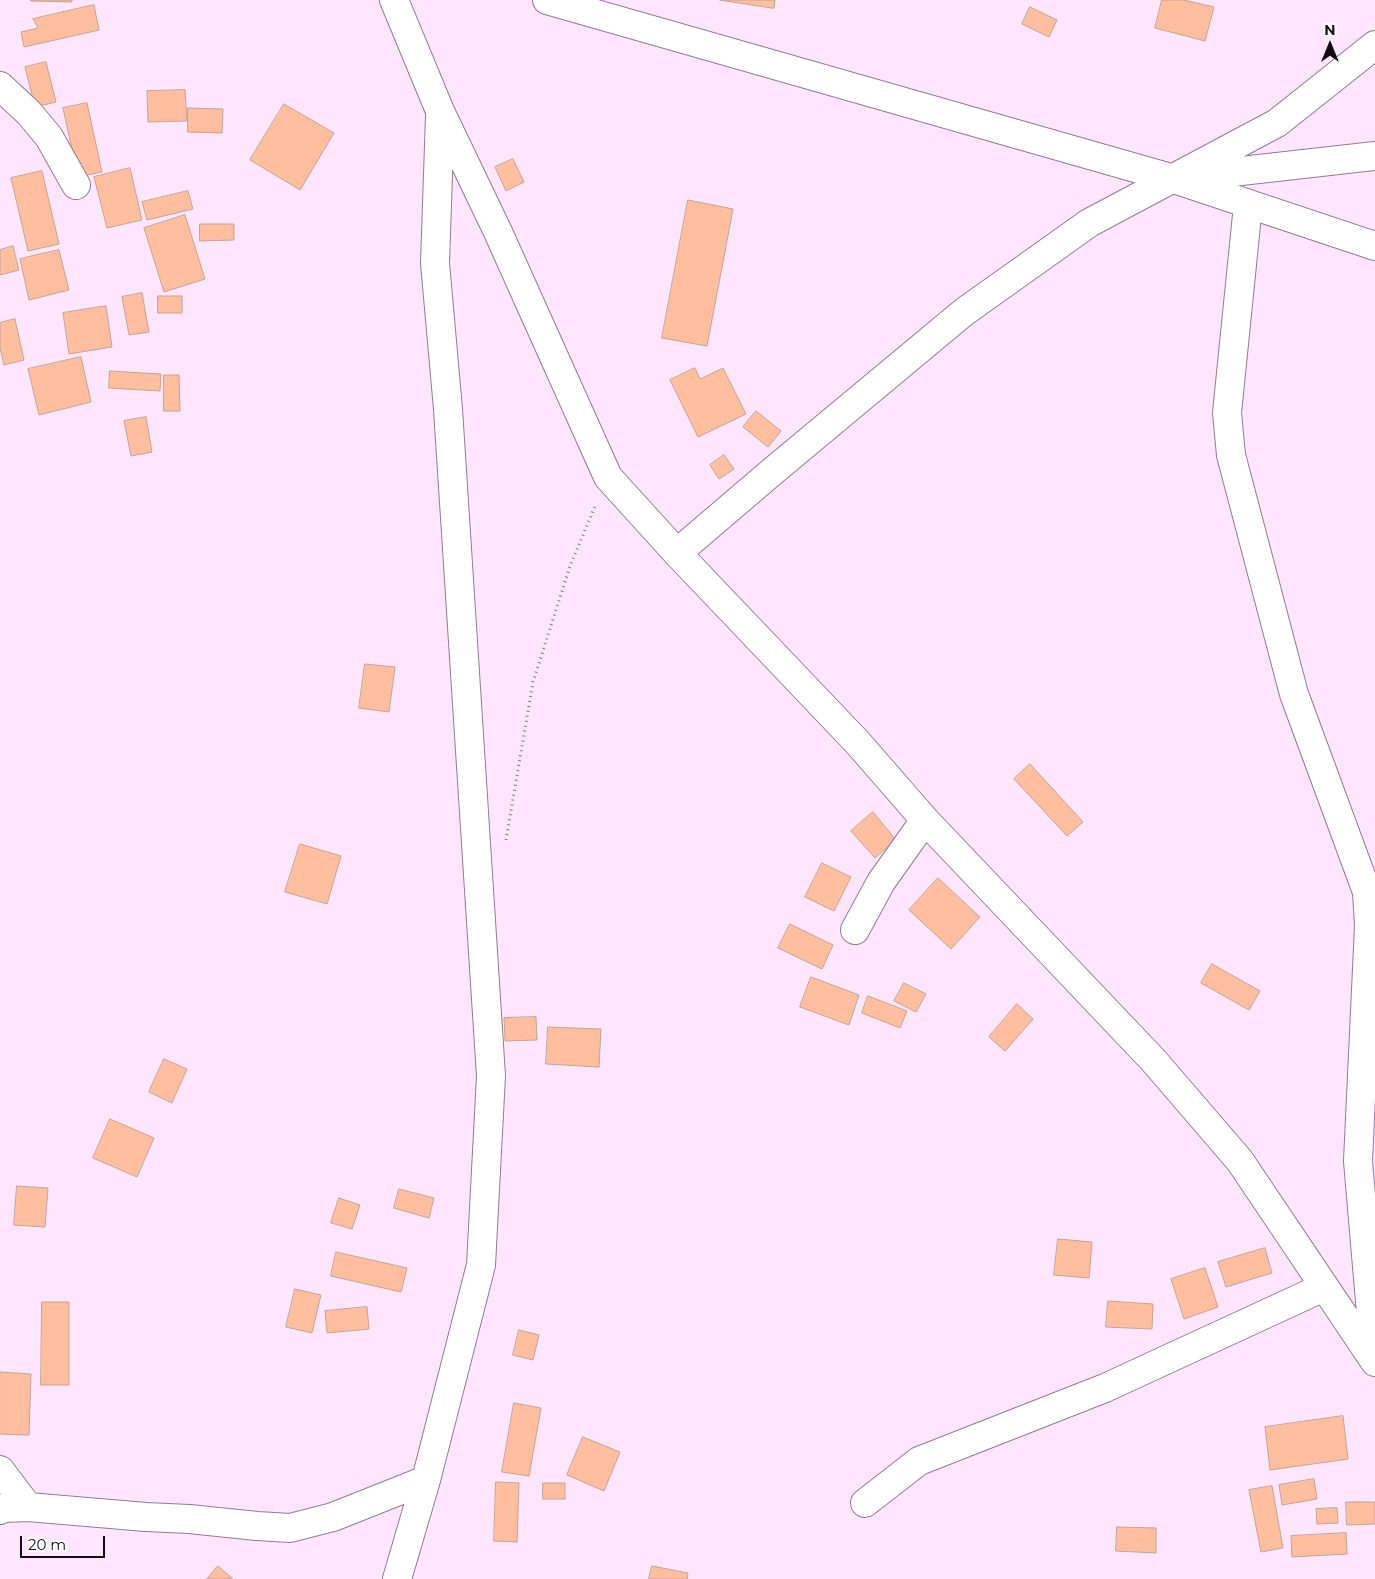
<!DOCTYPE html>
<style>
body{margin:0}
#map{position:relative;width:1375px;height:1579px;overflow:hidden;background:#fee6ff;font-family:Montserrat,sans-serif}
canvas{display:block}
.north{position:absolute;left:1305px;top:20px;width:50px;height:50px;-webkit-text-stroke:4px #fff;paint-order:stroke;rotate:0deg;font-size:14px;font-weight:700;line-height:20px;text-align:center;color:#130c14}
.north::after{content:'';display:block;margin:auto;width:18px;height:22px;background:#130c14;clip-path:polygon(50% 0,100% 100%,50% 72%,0 100%)}
.scale{position:absolute;left:20px;top:1536px;width:85px;height:22px;box-sizing:border-box;border:2px solid #130c14;border-top:0;padding-left:6px;font-size:15px;line-height:18px;white-space:nowrap;color:#130c14;-webkit-text-stroke:4px #fff;paint-order:stroke}
</style>
<div id="map">
<canvas width="1375" height="1579"></canvas>
<div class="north">N</div>
<div class="scale">20 m</div>
</div>
<script>
const context = document.querySelector('canvas').getContext('2d');
context.lineJoin = 'round';
function paint(path, color) {
  context.fillStyle = color;
  context.fill(path, 'evenodd');
}
function strokePath(path, color, width, dash) {
  context.strokeStyle = color;
  context.lineWidth = width;
  context.lineCap = dash ? 'butt' : 'round';
  context.setLineDash(dash || []);
  context.stroke(path);
}
const building = new Path2D(`
 M31,0H72V2L31,1Z
 M720,0H775L774,8Z
 M1162,0H1184L1214,7L1205,41L1155,28Z
 M94,5L99,30L24,47L21,32L38,28L33,19Z
 M1030,7L1057,20L1049,37L1022,24Z
 M46,62L56,102L35,107L25,67Z
 M185,90L187,121L148,122L147,91Z
 M87,103L102,172L78,177L63,108Z
 M284,104L334,133L300,190L250,160Z
 M188,108L223,109L222,133L188,132Z
 M513,159L524,182L506,191L495,167Z
 M130,168L142,220L107,228L94,177Z
 M42,171L59,244L28,251L11,178Z
 M188,191L193,209L147,220L142,202Z
 M688,200L733,209L707,346L662,338Z
 M185,215L205,279L164,292L144,228Z
 M200,224H234V240L200,241Z
 M13,246L19,270L0,275V250Z
 M59,250L69,290L29,300L20,259Z
 M142,293L149,332L129,335L122,297Z
 M158,296H182V313H158Z
 M106,306L112,347L69,354L63,313Z
 M15,319L24,360L4,365L0,348V323Z
 M81,357L91,402L39,415L28,369Z
 M695,368L700,379L723,368L746,414L698,437L670,380Z
 M110,371L161,374L160,391L109,388Z
 M164,375H179L180,411H164Z
 M756,411L781,431L768,447L743,427Z
 M146,417L152,452L131,456L124,421Z
 M724,455L734,469L719,479L710,465Z
 M365,664L395,667L389,712L359,708Z
 M1030,764L1083,822L1067,836L1014,779Z
 M873,812L896,840L875,858L851,831Z
 M300,844L341,856L327,904L285,892Z
 M822,863L851,877L834,911L805,897Z
 M938,878L980,917L951,949L909,910Z
 M790,924L833,945L822,969L778,948Z
 M1212,964L1260,991L1249,1010L1201,983Z
 M811,977L859,995L849,1025L800,1007Z
 M904,983L926,994L916,1012L894,1001Z
 M868,996L907,1011L900,1028L862,1013Z
 M1017,1004L1033,1019L1005,1051L989,1037Z
 M536,1017L537,1040L505,1041L504,1018Z
 M548,1027L601,1029L599,1067L546,1064Z
 M164,1059L187,1069L172,1103L149,1092Z
 M110,1119L154,1138L137,1177L93,1158Z
 M17,1186L48,1188L45,1227L14,1225Z
 M399,1189L434,1198L429,1218L394,1208Z
 M339,1198L360,1205L352,1229L331,1223Z
 M1058,1239L1092,1242L1089,1278L1054,1275Z
 M1265,1248L1272,1273L1226,1287L1218,1262Z
 M336,1252L407,1268L401,1292L331,1276Z
 M1205,1268L1218,1307L1184,1319L1171,1279Z
 M295,1289L321,1295L312,1333L286,1327Z
 M1108,1301L1153,1304L1152,1329L1106,1327Z
 M42,1302H69V1385H41Z
 M367,1307L369,1329L327,1333L325,1311Z
 M519,1330L539,1335L533,1360L513,1355Z
 M0,1372L31,1374L29,1435L0,1434Z
 M514,1403L541,1408L529,1476L502,1472Z
 M1343,1416L1348,1459L1270,1470L1265,1427Z
 M583,1437L620,1452L604,1491L567,1475Z
 M1314,1479L1317,1499L1282,1505L1279,1485Z
 M496,1482L519,1483L517,1542L494,1541Z
 M543,1483H565V1499H543Z
 M1272,1486L1283,1548L1261,1552L1249,1490Z
 M1346,1502H1375V1524L1347,1525Z
 M1337,1508L1338,1523L1317,1524L1316,1509Z
 M1117,1527L1156,1528V1553L1116,1551Z
 M1346,1533L1347,1554L1292,1557L1291,1536Z
 M218,1566L233,1579H207Z
 M652,1566L688,1573L687,1579H649Z`);
const path = new Path2D(`
 M506,840L533,682L570,566L596,504`);
const minor = new Path2D(`
 M394,0L440,111L498,232L608,477L677,553L858,743L925,820L1154,1061L1240,1161L1375,1362
 M547,0L1174,179L1375,246
 M0,86L29,113L49,137L76,185
 M1188,177L1375,156
 M1248,205L1227,413L1231,455L1294,694L1367,892L1369,926L1358,1161L1375,1360
 M677,553L773,471L964,312L1089,223L1277,123L1375,45
 M855,930L881,882L925,820
 M0,1470L28,1507
 M865,1503L919,1461L1105,1388L1324,1287
 M0,1510L4,1508L28,1507L146,1517L189,1519L257,1526L290,1528L333,1517L426,1480
 M397,1579L426,1480L481,1265L491,1076L448,409L435,263L440,116`);
paint(building, '#ffbf9e');
strokePath(building, '#c2a495', 1);
strokePath(minor, '#917c92', 30);
strokePath(path, '#867787', 3, [1, 4]);
strokePath(minor, '#fff', 28);
</script>
